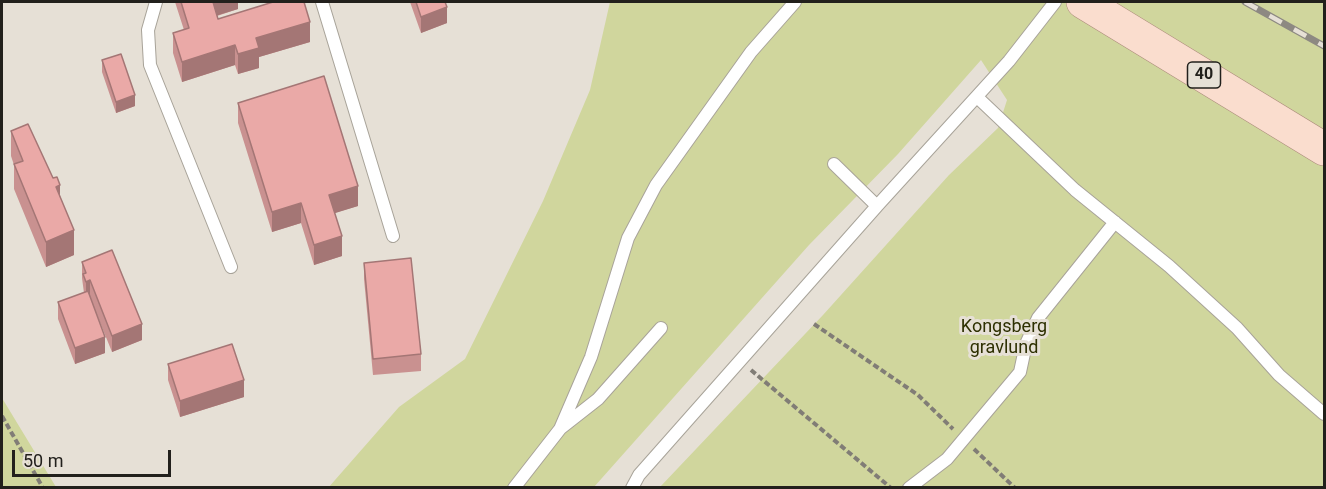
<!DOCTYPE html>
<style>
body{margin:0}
#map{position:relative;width:1326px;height:489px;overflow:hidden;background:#e6e0d6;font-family:Roboto,sans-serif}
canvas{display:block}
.frame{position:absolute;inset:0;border:3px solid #22201c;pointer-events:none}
.scale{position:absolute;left:12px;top:450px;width:159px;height:27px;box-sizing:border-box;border:3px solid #22201c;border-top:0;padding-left:8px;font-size:18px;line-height:21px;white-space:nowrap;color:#22201c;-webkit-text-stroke:4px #e6e0d6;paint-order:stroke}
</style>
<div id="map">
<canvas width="1326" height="489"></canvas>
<div class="frame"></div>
<div class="scale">50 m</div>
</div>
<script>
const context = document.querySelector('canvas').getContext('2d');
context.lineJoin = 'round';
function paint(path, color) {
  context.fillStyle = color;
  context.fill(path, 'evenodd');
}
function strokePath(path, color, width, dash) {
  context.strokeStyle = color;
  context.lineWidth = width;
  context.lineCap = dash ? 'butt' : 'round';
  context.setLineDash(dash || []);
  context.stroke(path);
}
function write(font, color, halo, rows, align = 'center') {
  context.font = font + ' Roboto,sans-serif';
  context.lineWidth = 6;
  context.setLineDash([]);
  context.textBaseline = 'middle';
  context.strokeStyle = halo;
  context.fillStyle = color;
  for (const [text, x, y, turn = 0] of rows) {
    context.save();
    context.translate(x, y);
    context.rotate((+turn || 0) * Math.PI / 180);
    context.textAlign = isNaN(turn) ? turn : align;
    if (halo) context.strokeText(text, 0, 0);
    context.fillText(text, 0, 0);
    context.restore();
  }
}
const green = new Path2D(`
 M610,2H1324V487H660L823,315L949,175L998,128L1007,100L981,60L898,154L809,245L594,487L328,488L399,407L465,359L543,201L590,90Z
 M2,398L56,487H2Z`);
const path = new Path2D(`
 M814,324L918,395L953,429
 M751,370L891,488
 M2,416L43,488
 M974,449L1015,488`);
const lane = new Path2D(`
 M156,2L148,30L150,65L231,267
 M322,2L393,236
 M977,97L1075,190L1169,266L1237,328L1279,375L1324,414
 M834,164L877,206L1009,61L1055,2
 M561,428L598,399L661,328
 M514,488L560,429L591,357L628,238L656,185L751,52L795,2
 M632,488L639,475L877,206
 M909,488L947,459L1020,372L1026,344L1038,318L1115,222`);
const primary = new Path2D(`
 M1083,2L1324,149`);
const rail = new Path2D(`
 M1245,2L1324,46`);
const wall = new Path2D(`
 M175,2H238V9L217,16L218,19L310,42L259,57V68L238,74L235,65L182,82L173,53V33L184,30Z
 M410,2H445L447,23L421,33Z
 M102,60L135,106L116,113L102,72Z
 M238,103L358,206L334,213L342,256L314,265L301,223L272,232L238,123Z
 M11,131L60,196L74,255L46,267L14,189V165L11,156Z
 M82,262L142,340L112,352L97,315L105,353L75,364L58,319V302L84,293L82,278Z
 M364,263L421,354V371L373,375L364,279Z
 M168,364L244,397L180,417L168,380Z`);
const shadedWall = new Path2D(`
 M212,2H238V9L212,17Z
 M447,7V23L421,33V17Z
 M310,22V42L259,57V68L238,74V54L256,38Z
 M235,45V65L182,82V62Z
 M135,95V106L116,113V102Z
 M60,185V210L56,187Z
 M358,186V206L329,215V195Z
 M301,203V223L272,232V212Z
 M74,230V255L46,267V242Z
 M342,236V256L314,265V245Z
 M90,280V297L86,298V282Z
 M142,324V340L112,352V336Z
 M105,337V353L75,364V348Z
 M244,380V397L180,417V401Z`);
const building = new Path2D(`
 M181,2H213L218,19L273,2H304L310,22L256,38L259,48L238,54L235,45L182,62L173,33L189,28Z
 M416,2H445L447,7L421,17Z
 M121,54L135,95L116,102L102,60Z
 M324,76L358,186L329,195L342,236L314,245L301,203L272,212L238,103Z
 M28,124L53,178L57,177L60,185L56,187L74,230L46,242L14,164L23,161L11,131Z
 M112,250L142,324L112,336L90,280L86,282L83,274L86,273L82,262Z
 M411,258L421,354L373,359L364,263Z
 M88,291L105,337L75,348L58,302Z
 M232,344L244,380L180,401L168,364Z`);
const shields = [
 [1204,75,33]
];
const shieldNames = [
 ["40",1204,75]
];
const parkNames = [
 ["Kongsberg",1004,327],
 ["gravlund",1004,348]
];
paint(green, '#d0d69d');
strokePath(lane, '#a8a399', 14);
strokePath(primary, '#ac8c7b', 34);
strokePath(path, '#817d76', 4, [6, 3]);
strokePath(lane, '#fff', 12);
strokePath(primary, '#faddce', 33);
strokePath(rail, '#8d8982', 7);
strokePath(rail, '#e6e0d6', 4.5, [14]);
paint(wall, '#c99190');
paint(shadedWall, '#a47675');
paint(building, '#eaa9a7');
strokePath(building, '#a47675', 1.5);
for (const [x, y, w] of shields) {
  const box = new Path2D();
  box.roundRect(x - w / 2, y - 13, w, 26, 4.5);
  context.fillStyle = '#e6e0d6';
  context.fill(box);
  strokePath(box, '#22201c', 1.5);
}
write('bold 16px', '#22201c', null, shieldNames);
write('18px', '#2e3002', '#e6e0d6', parkNames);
</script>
